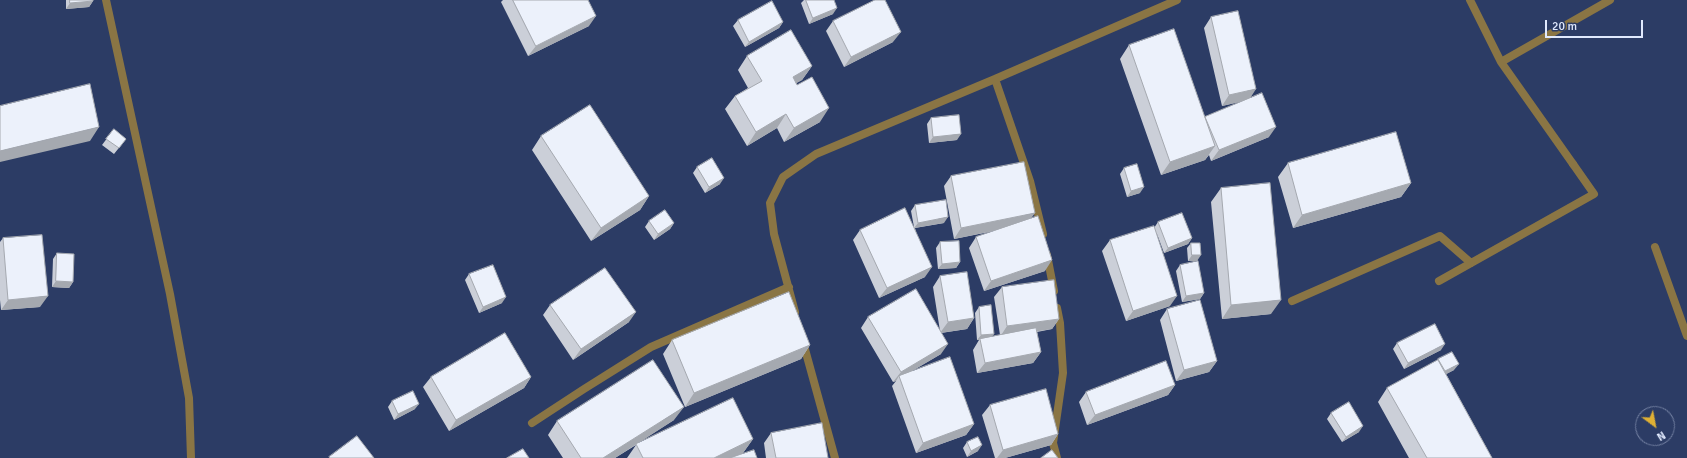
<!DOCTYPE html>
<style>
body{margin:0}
#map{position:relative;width:1687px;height:458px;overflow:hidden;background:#2c3c65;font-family:Signika,sans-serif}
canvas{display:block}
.north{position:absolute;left:1635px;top:406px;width:40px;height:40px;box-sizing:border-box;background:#2c3c65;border:1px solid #7481a2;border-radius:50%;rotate:148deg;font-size:11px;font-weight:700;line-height:16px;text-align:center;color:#e0e9fd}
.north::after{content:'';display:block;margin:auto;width:14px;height:18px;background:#dfb034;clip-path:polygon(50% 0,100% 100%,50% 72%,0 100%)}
.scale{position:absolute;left:1545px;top:20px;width:98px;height:18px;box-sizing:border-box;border:2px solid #e0e9fd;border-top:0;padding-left:5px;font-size:12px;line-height:14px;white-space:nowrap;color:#e0e9fd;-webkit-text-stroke:3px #2c3c65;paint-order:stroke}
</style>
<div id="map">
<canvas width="1687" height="458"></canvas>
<div class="north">N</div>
<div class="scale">20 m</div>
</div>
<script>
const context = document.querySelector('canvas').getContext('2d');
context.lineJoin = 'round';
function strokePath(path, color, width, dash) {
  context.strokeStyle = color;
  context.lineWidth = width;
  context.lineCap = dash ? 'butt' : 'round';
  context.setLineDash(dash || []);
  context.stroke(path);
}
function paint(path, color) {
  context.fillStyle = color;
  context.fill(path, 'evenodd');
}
const service = new Path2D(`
 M1439,281L1594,194L1573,164
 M1292,301L1440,236L1471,263`);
const minor = new Path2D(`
 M106,0L170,294L189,398L191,458
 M1470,0L1501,62L1573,164
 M1501,62L1610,0
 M1043,234L1030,181L995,79L1177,0
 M1655,247L1687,336
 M1047,255L1054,291
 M795,312L774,234L770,203L783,177L816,154L995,79
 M803,342L835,458
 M532,423L584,389L651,347L789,287
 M1057,458L1053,443L1063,373L1060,323L1057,308`);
const wall = new Path2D(`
 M66,0H93V1L89,7L66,9Z
 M503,0H588L589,26L528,56L501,2Z
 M804,0H834L833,14L809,24L801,3Z
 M1211,17L1269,137L1211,161L1209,155L1205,160L1161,175L1120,59L1129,45L1204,117L1243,101L1222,106L1204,28Z
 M738,20L783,22L779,28L745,47L733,26Z
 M833,21L893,42L844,67L826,31Z
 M747,56L812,66L802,80L796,83L820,122L784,142L777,128L747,146L725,109L735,96L748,88L738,70Z
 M931,118L957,140L929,143L927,124Z
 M114,129L126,139L114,154L102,145Z
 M541,136L649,196L640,210L591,241L532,150Z
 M1288,163L1411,183L1401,197L1293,228L1278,177Z
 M697,167L720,184L705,193L693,173Z
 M1124,168L1140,193L1127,197L1120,174Z
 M951,176L1031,219L1045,271L984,291L969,248L976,237L999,230L954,239L944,186Z
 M1221,188L1271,314L1222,319L1211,202Z
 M915,205L944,223L915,228L925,277L879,298L853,240L860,230L914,227L911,211Z
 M649,221L674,223L670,229L654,240L645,227Z
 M1158,222L1192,238L1188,244L1164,253L1157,234L1170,306L1126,321L1102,251L1110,240L1154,228Z
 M3,238L40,307L1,310L0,300V242Z
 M940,242L960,262L956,268L938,269L936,248Z
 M1191,243L1197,261H1188L1187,248Z
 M57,253L73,282L69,288L52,287L53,259Z
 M1180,265L1204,293L1200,299L1182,302L1176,271Z
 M469,274L502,303L479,313L465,280Z
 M940,276L974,318L967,329L941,333V354L912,371L974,424L966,435L916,453L892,386L896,381L893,382L861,328L868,317L940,331L933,287Z
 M1002,287L1059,319L1052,329L1037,332L1041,352L1033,363L977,373L973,350L979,340H977L975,313L979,307L992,337L1000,335L994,297Z
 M550,305L629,322L573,360L543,315Z
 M1167,309L1217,361L1209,372L1176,381L1160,320Z
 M672,340L810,345L801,359L685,407L663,354Z
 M1397,343L1441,350L1404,369L1393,349Z
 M1438,359L1454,370L1446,374L1492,458H1409L1378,402L1387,388L1438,360Z
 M431,377H531L524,388L449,431L423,387Z
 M1175,385L1168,395L1087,425L1079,402L1086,392Z
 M392,401L415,409L394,420L388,407Z
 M990,405L1058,434L1051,445L1005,458H995L982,415Z
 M1331,413L1359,432L1342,442L1327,419Z
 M674,420L638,443L753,439L743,453L740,454L757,458H627L636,445L615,458H563L548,435L557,421Z
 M771,433L828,458H766L764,443Z
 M967,442L978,451L967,457L963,448Z`);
const shadedWall = new Path2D(`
 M93,1L89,7L66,9L70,3Z
 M837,8L833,14L809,24L813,18Z
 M596,16L589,26L528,56L536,46Z
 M783,22L779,28L745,47L749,42Z
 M901,32L893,42L844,67L851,57Z
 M812,66L802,80L783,91L793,77Z
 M1256,89L1249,100L1222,106L1229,95Z
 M829,108L820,122L784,142L794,128Z
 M786,114L777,128L747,146L756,132Z
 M99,127L90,141L0,162V151Z
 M1276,127L1269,137L1211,161L1219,150Z
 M961,134L957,140L929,143L933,137Z
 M1215,146L1205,160L1161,175L1170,162Z
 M724,178L720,184L705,193L709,187Z
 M1411,183L1401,197L1293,228L1302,215Z
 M1144,187L1140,193L1127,197L1131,191Z
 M649,196L640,210L591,241L601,228Z
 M1035,213L1027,224L954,239L961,228Z
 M948,217L944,223L914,228L918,223Z
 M674,223L670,229L654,240L658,234Z
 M1192,238L1188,244L1164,253L1168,248Z
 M1192,255H1201L1197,261H1188Z
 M1052,260L1045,271L984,291L991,281Z
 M960,262L956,268L938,269L942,264Z
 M932,267L925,277L879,298L887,288Z
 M56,281L73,282L69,288L52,287Z
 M1204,293L1200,299L1182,302L1186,296Z
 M48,296L40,307L1,310L8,300Z
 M1177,296L1170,306L1126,321L1133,311Z
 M506,297L502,303L479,313L483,307Z
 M1281,300L1271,314L1222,319L1231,305Z
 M636,312L629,322L573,360L581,349Z
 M974,318L967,329L940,333L948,322Z
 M1059,319L1052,329L1000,337L1007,326Z
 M994,334L990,340L980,339L979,340H977L981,335Z
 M948,344L941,354L900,378L899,376L896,381L893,382L901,372Z
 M1445,344L1441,350L1404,369L1408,363Z
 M810,345L801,359L685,407L694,393Z
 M1041,352L1033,363L977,373L985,363Z
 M1217,361L1209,372L1176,381L1184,370Z
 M1459,364L1454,370L1441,377L1445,371Z
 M531,377L524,388L449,431L456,420Z
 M1175,385L1168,395L1087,425L1095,415Z
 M419,404L415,409L394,420L398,414Z
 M684,407L674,420L615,458H603Z
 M974,424L966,435L916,453L923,443Z
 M1363,426L1359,432L1342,442L1346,437Z
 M1058,434L1051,445L1005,458H997L1003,450Z
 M753,439L743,453L733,458H714Z
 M982,445L978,451L967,457L971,451Z`);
const building = new Path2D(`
 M70,0H93V1L70,3Z
 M513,0H588L596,16L536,46Z
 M806,0H834L837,8L813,18Z
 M875,0H885L901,32L851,57L833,21Z
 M772,1L783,22L749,42L738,20Z
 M1238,11L1256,89L1229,95L1211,17Z
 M1174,29L1215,146L1170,162L1129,45Z
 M791,30L812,66L793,77L797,85L812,77L829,108L794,128L786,114L756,132L735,96L762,81L747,56Z
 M90,84L99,127L0,151V106Z
 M1262,93L1276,127L1219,150L1205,117Z
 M590,105L649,196L601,228L541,136Z
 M959,115L961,134L933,137L931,118Z
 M114,129L126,139L119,148L106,139Z
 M1396,132L1411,183L1302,215L1288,163Z
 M712,158L724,178L709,187L697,167Z
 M1024,162L1035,213L961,228L951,176Z
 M1137,164L1144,187L1131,191L1124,168Z
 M1270,183L1281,300L1231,305L1221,188Z
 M946,200L948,217L918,223L915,205Z
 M905,208L932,267L887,288L860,230Z
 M665,210L674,223L658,234L649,221Z
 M1182,213L1192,238L1168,248L1158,222Z
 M1038,216L1052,260L991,281L976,237Z
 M1154,226L1177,296L1133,311L1110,240Z
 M42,235L48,296L8,300L3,238Z
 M959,241L960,262L942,264L940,242Z
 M1191,243H1200L1201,255H1192Z
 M57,253L74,254L73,282L56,281Z
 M1198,261L1204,293L1186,296L1180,265Z
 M493,265L506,297L483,307L469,274Z
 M605,268L636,312L581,349L550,305Z
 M967,272L974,318L948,322L940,276Z
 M1054,280L1059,319L1007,326L1002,287Z
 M916,289L948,344L901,372L868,317Z
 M789,292L810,345L694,393L672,340Z
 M1200,300L1217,361L1184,370L1167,309Z
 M991,305L994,334L981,335L979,307Z
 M1435,324L1445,344L1408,363L1397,343Z
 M1036,328L1041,352L985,363L980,339Z
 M505,333L531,377L456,420L431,377Z
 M1452,352L1459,364L1445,371L1438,359Z
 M950,357L974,424L923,443L899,376Z
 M653,360L684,407L603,458H581L557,421Z
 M1438,360L1492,458H1427L1387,388Z
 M1166,361L1175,385L1095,415L1086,392Z
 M1046,389L1058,434L1003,450L990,405Z
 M413,391L419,404L398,414L392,401Z
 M733,398L753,439L714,458H643L636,444Z
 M1349,402L1363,426L1346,437L1331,413Z
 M822,423L828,458H776L771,433Z
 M357,436L374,458H330L329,457Z
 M978,437L982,445L971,451L967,442Z
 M523,449L529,458H507Z
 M754,450L757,458H730Z
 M1052,450L1058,458H1041Z`);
strokePath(service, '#8a7544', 8);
strokePath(minor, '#8a7544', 8);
paint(wall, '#cbcfd8');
paint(shadedWall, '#a5a9b0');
paint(building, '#ecf1fb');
strokePath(building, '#a5a9b0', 1);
</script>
